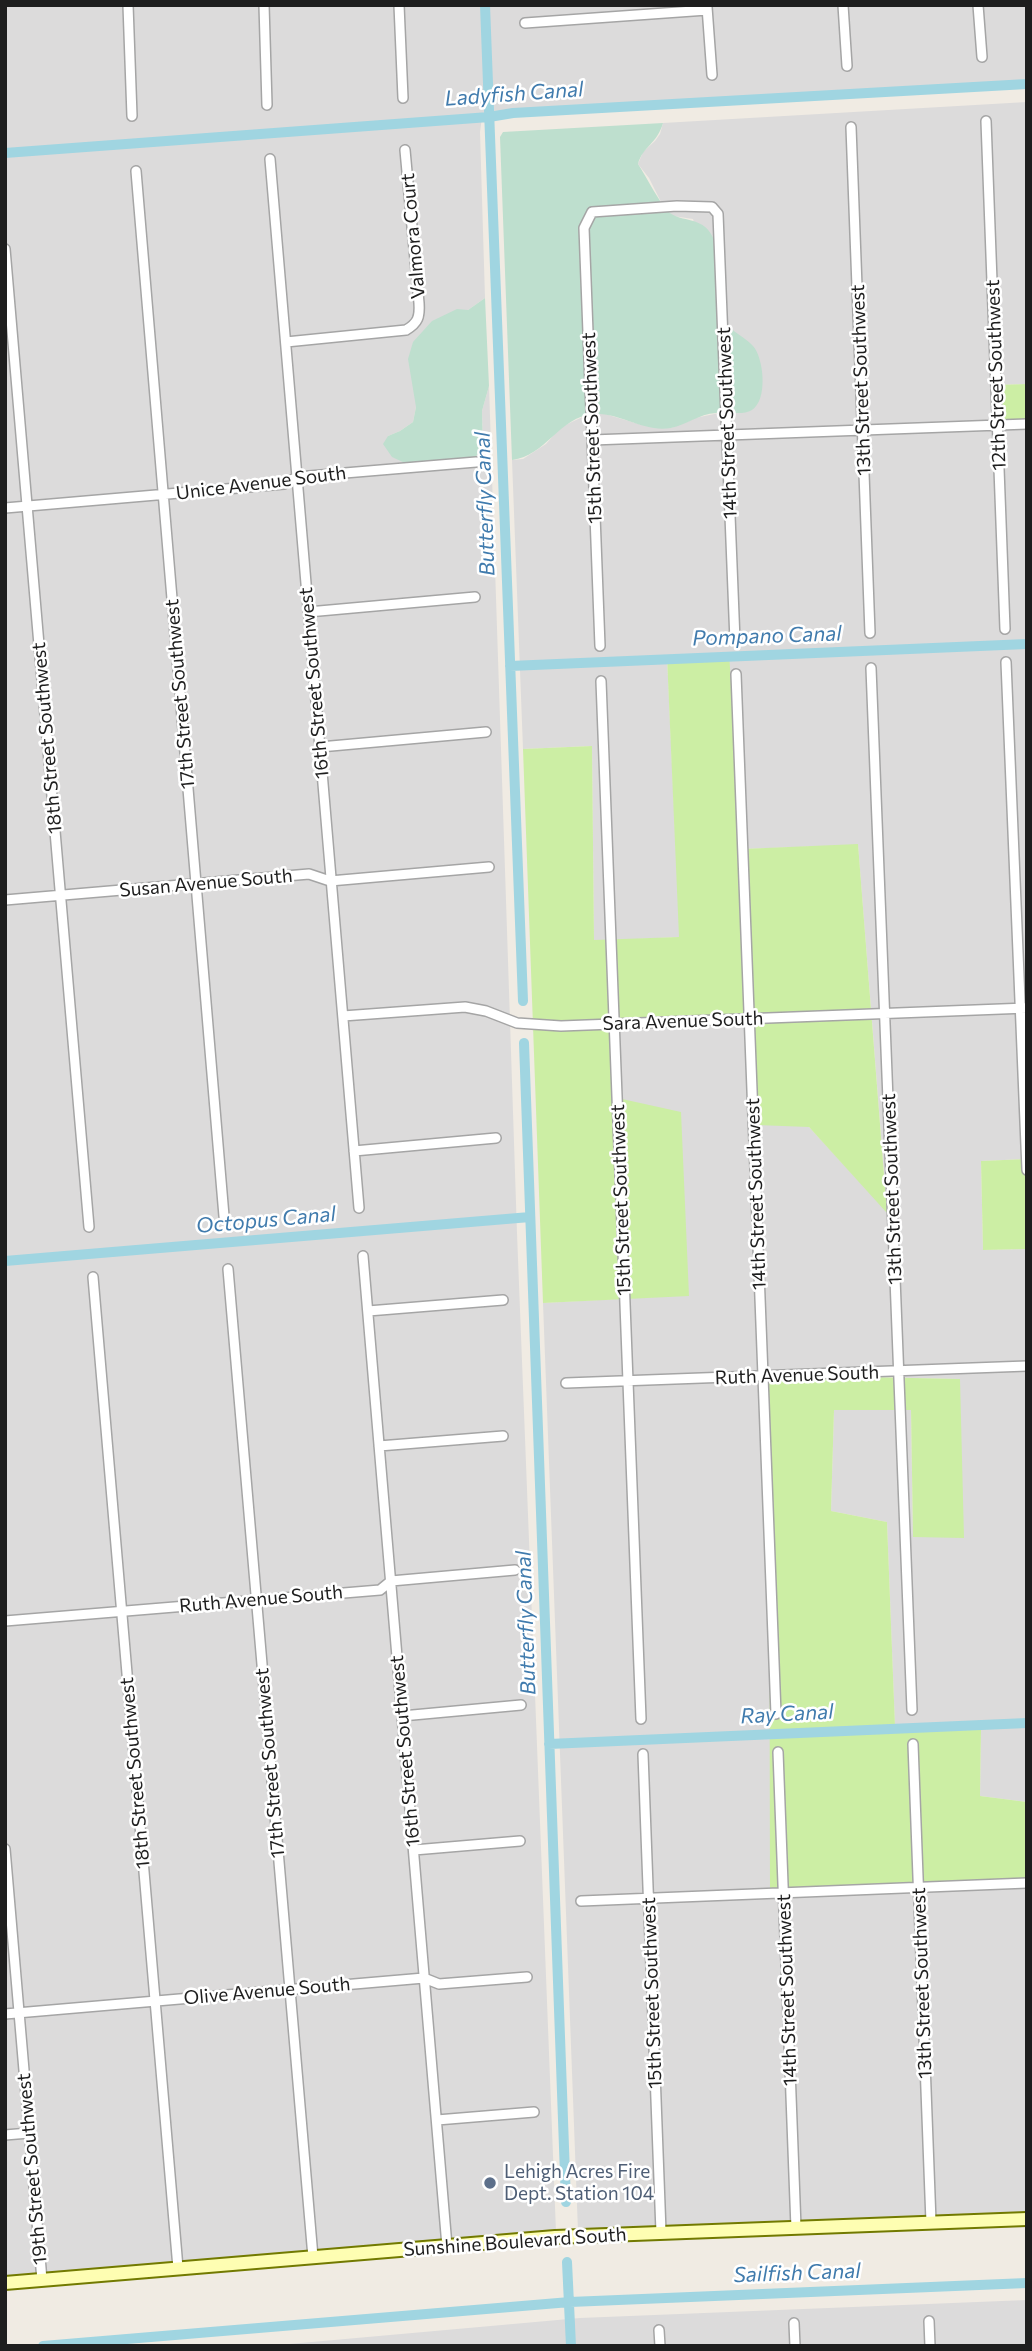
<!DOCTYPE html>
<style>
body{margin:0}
#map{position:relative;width:1032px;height:2351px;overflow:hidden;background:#f0ebe3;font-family:Commissioner,sans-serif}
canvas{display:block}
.frame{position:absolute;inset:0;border:7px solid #1e1e1e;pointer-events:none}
</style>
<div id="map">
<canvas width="1032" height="2351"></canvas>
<div class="frame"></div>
</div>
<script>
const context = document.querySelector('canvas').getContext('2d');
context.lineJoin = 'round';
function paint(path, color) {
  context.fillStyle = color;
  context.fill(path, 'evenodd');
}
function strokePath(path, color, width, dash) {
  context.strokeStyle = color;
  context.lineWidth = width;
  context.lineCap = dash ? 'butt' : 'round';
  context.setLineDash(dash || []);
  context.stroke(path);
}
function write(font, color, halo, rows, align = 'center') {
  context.font = font + ' Commissioner,sans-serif';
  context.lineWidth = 5;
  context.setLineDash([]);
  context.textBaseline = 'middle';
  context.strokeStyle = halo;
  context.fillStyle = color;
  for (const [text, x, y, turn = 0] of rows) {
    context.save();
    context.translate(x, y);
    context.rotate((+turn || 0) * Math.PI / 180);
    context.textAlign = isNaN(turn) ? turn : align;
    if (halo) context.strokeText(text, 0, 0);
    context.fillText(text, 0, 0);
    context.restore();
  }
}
const residential = new Path2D(`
 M5,5H1027V80L502,110L482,117L480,132L485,298L468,310L416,407L413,422L400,431L388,436L405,463L436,461L483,449L482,411L489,386L517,1233L556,2232L5,2278Z
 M1027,102V384L997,385L1027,423V1159L981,1161L983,1250L1027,1249V1802L980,1796L981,1730L895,1727L887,1522L831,1511L834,1409L911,1410L913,1536L960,1379L769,1375L771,1898L1027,1878V2214L578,2231L543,1303L689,1295L613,1097L612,1029L753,1023L809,1127L887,1211L858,845L742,849L728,653L667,656L680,937L594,941L592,746L523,749L512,460L523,459L546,444L561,427L589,414H605L639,424L671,428L695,418L724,412L739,336L733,332L722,315L693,219L673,216L664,208L649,178L638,164L643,152L655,141L660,134L663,123Z
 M1027,2300V2346H267L580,2318Z`);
const grass = new Path2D(`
 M1027,384V423L995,424L996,385Z
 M729,653L742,849L858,844L887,1213L809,1127L757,1125L752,1023L612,1029L613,1097L681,1112L689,1296L543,1303L523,749L592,746L594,940L679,937L667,656Z
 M1027,1159V1249L983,1250L981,1161Z
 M769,1375L960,1379L964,1538L913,1537L911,1410H834L831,1511L887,1522L895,1726L981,1730L980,1796L1027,1802V1878L770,1898Z`);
const wetland = new Path2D(`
 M663,123C657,144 643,146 638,164C646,176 661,206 670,213C682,222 701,217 711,234C725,257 717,288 722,312C726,331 742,334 753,346C764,358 768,400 752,410C742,416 727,411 716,413C699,414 686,425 671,428C644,433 619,412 593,414C559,417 546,456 512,460L500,137L503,132Z
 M485,298L489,386L482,411L483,449L475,457L462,462L405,463L392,457L383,444L388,436L400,431L413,422L416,407L408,359L413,342L432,321L457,309L468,310Z`);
const canal = new Path2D(`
 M485,5L523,1001
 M5,153L489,117L513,113L1027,84
 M510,666L1027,644
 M524,1043L566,2202
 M5,1261L530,1217
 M549,1744L1027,1723
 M567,2262L571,2346
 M43,2346L570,2302L1027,2283`);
const street = new Path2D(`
 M128,5L132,116
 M264,5L267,105
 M399,5L403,98
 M843,5L847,66
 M978,5L982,57
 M707,7L712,75
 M525,23L707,10
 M986,121L1005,629
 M851,127L870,633
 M270,159L359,1208
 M136,171L224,1216
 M5,249L89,1227
 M286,342L406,330C418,323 420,317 419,303L405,150
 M592,440L1027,424
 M5,508L284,484L297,477L476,462
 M308,612L475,597
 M600,646L584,228L592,212L677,206L712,207L718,214L735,641
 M1006,662L1027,1170
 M871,668L912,1710
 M736,674L776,1714
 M601,681L641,1719
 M320,747L486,732
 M5,900L309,874L330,881L489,867
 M343,1016L465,1007L486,1011L517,1023L561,1026L1027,1008
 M354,1151L496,1138
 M363,1256L447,2246
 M228,1269L313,2257
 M93,1277L178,2268
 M368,1311L503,1300
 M566,1383L1027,1366
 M379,1446L503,1436
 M5,1621L380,1590L391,1581L515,1570
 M402,1716L521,1705
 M913,1744L931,2222
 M778,1752L796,2228
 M643,1754L661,2232
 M5,1849L42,2280
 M414,1850L520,1841
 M581,1901L1027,1883
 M5,2014L424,1978L439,1984L527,1977
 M437,2120L534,2112
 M5,2135L29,2133
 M929,2321L930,2346
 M794,2323L795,2346
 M659,2330L660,2346`);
const secondary = new Path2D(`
 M5,2283L555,2237L1027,2219`);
const markers = [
 [490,2183,7,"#5c6f8a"]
];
const streetNames = [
 ["Valmora Court",413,236,-95],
 ["12th Street Southwest",996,375,-92],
 ["13th Street Southwest",861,380,-92],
 ["14th Street Southwest",727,423,-92],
 ["15th Street Southwest",592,428,-92],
 ["Unice Avenue South",261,483,-7],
 ["16th Street Southwest",314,683,-95],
 ["17th Street Southwest",180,694,-95],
 ["18th Street Southwest",47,738,-95],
 ["Susan Avenue South",206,883,-5],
 ["Sara Avenue South",683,1021,-2],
 ["13th Street Southwest",892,1189,-92],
 ["14th Street Southwest",756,1194,-92],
 ["15th Street Southwest",621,1200,-92],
 ["Ruth Avenue South",797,1375,-2],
 ["Ruth Avenue South",261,1599,-5],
 ["16th Street Southwest",405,1751,-95],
 ["17th Street Southwest",270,1763,-95],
 ["18th Street Southwest",135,1773,-95],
 ["13th Street Southwest",922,1983,-92],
 ["14th Street Southwest",787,1990,-92],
 ["Olive Avenue South",267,1991,-5],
 ["15th Street Southwest",652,1993,-92],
 ["19th Street Southwest",32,2169,-95],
 ["Sunshine Boulevard South",515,2242,-4]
];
const serviceNames = [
 ["Lehigh Acres Fire",504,2172],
 ["Dept. Station 104",504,2194]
];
const waterNames = [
 ["Ladyfish Canal",514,94,-4],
 ["Butterfly Canal",485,504,-92],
 ["Pompano Canal",767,636,-2],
 ["Octopus Canal",266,1220,-5],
 ["Butterfly Canal",526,1623,-92],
 ["Ray Canal",787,1714,-3],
 ["Sailfish Canal",797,2273,-2]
];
paint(residential, '#dcdbdb');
paint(grass, '#cceea4');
paint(wetland, '#bedfce');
strokePath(canal, '#a0d5e1', 10);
strokePath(street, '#a5a5a5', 12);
strokePath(secondary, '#727a00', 16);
strokePath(street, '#fff', 9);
strokePath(secondary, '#fefeb2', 12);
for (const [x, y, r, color] of markers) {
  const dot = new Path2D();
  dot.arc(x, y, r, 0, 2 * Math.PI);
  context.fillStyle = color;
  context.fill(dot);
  strokePath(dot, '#fff', 2.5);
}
write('19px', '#1e1e1e', '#fff', streetNames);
write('19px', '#4e5e75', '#fff', serviceNames, 'left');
write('italic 21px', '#407bad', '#fff', waterNames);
</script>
